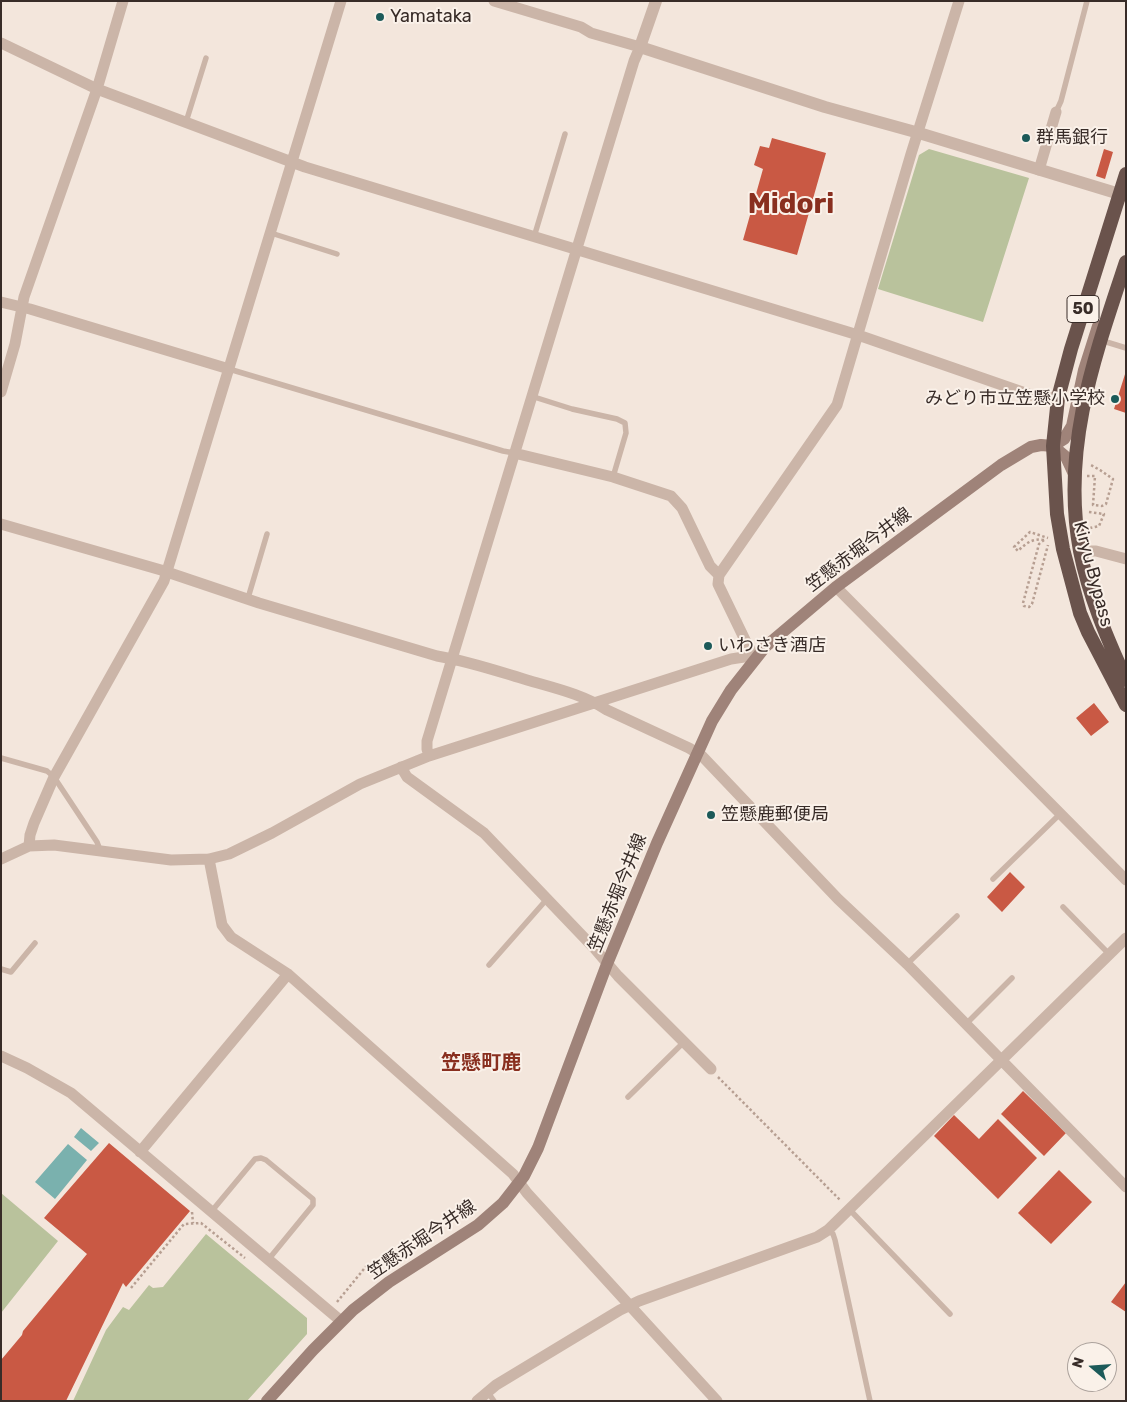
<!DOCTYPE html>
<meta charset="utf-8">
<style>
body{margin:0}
#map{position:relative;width:1127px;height:1402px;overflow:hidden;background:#f3e6dc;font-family:Rubik,sans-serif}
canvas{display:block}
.frame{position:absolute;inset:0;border:2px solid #382c28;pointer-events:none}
.north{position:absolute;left:1067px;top:1342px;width:50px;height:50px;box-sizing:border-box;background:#faf1e9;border:1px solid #aca29c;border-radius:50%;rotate:288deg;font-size:14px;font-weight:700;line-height:20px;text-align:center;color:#382c28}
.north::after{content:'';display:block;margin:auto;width:18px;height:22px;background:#1c5a59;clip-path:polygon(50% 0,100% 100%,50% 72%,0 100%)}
</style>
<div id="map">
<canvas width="1127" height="1402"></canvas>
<div class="frame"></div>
<div class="north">N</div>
</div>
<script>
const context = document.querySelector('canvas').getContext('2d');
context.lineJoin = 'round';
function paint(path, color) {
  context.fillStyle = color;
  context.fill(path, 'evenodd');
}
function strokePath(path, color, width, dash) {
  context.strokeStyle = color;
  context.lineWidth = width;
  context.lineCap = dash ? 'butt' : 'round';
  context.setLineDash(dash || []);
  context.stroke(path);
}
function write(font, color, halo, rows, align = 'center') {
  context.font = font + ' Rubik,"Noto Sans JP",sans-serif';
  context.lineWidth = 4;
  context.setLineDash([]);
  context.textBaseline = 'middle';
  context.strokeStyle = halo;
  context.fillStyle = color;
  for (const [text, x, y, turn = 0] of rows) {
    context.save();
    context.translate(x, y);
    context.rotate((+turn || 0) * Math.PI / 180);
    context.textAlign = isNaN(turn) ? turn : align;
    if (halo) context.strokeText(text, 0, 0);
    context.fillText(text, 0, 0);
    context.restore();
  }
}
const green = new Path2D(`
 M929,149L1029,178L983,322L878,289L919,155Z
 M1,1193L58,1241L1,1313Z
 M206,1234L307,1318V1334L247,1401H73L106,1330L123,1307L129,1310L149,1285L153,1288L163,1287Z`);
const water = new Path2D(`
 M81,1128L99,1143L91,1151L74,1137Z
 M68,1144L87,1160L55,1199L35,1182Z`);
const building = new Path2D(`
 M772,138L826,153L797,255L743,240L763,169L754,165L760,146L769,148Z
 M1104,149L1113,152L1105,179L1096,176Z
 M1126,371V413L1114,409Z
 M1094,703L1109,722L1091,736L1076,718Z
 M1010,872L1025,887L1002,912L987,897Z
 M1023,1091L1066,1133L1044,1156L1001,1114Z
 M954,1115L979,1139L998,1119L1037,1158L998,1199L934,1136Z
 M109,1143L190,1211L126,1287L123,1283L66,1401H1V1360L22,1335L23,1331L87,1254L44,1218Z
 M1059,1170L1092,1202L1051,1244L1018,1213Z
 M1126,1282V1312L1111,1302Z`);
const path = new Path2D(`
 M1087,476H1095L1093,505L1102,506L1106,504L1113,479L1100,470L1089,464
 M1089,512L1104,514L1099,526L1090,528
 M1044,540C1033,538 1026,543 1018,551L1014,547L1030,532L1048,538
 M1044,540L1039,544L1023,603L1024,606L1029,607L1032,604L1048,545
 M718,1077L841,1201
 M192,1212L193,1223
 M131,1288L184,1224L201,1223L245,1258
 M337,1302L368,1264`);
const service = new Path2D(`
 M1056,112L1061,101L1087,1
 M186,122L206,58
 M271,233L337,254
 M534,237L565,134
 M1100,340L1126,348
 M229,369L503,451L514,453
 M531,396L572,409L617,419L625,423L626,433L613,477
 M248,598L267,534
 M1,758L47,771L54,777L97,842L100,850
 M993,879L1060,814
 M1063,907L1109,954
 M907,964L957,916
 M489,965L547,899
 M1,969L11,972L35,943
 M966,1024L1012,978
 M628,1097L684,1042
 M849,1209L950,1314
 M211,1212L255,1159L261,1158L266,1160L313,1199V1205L268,1260
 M828,1230L833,1234L835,1240L870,1401
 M487,1391L494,1401`);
const minor = new Path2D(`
 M1,43L97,89L305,167L858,335L1031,395L1058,398
 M1039,170L1056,112
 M1,302L30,309L229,369
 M1,392L15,344L24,297L97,89L123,1
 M514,453L613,477L671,496L682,508L710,566L719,575
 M1,524L161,570L259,603L437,656C468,661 497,671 527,680C554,688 582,694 607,710L689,748L702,756L838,899L907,964L1126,1187
 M1080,551H1096L1126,559
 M836,587L1126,880
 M755,657L746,642L718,584L719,575L837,405L911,154L959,1
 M429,756L427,749V741L634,61L640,47L591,33L581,27L494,1
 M401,767L407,777L484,833L595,949L618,976L711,1069
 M29,846L30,835L34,823L54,777L164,581L341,1
 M1,859L29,846L54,845L171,860L209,859L229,854L272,833L360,784L429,756L731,659L744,657H755
 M209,859L222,925L231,937L288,974L513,1174L527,1193L717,1401
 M1,1056L27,1068L71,1093L341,1321
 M140,1152L288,974
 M477,1401L496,1385L620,1310L639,1301L817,1237L828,1230L1126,938`);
const tertiary = new Path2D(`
 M656,1L640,47L825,107L919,133L1126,196`);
const secondary = new Path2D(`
 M1053,446L1066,457L1074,474
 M267,1401L313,1350L353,1310L389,1282L478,1225L503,1203L524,1176L538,1148L607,964L657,843L712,721L731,690L765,647L836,587L1001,465L1031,447L1041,445L1053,446L1064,439L1072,426L1084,370L1098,326`);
const trunk = new Path2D(`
 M1126,174L1071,349L1058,398L1053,446L1057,514L1063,549L1080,613L1088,632L1126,705
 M1126,262C1094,358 1061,449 1080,551C1089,596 1107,638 1126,680`);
const markers = [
 [380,17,5,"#1c5a59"],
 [1026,138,5,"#1c5a59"],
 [1115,399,5,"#1c5a59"],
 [708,646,5,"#1c5a59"],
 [711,815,5,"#1c5a59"]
];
const shields = [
 [1083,309,32]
];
const shieldNames = [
 ["50",1083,309]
];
const poiNames = [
 ["Yamataka",390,17],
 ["群馬銀行",1036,138],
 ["みどり市立笠懸小学校",1105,399,"right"],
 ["いわさき酒店",718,646],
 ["笠懸鹿郵便局",721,815]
];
const streetNames = [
 ["笠懸赤堀今井線",859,550,-37],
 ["Kiryu Bypass",1093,574,75],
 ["笠懸赤堀今井線",618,893,-68],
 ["笠懸赤堀今井線",422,1240,-34]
];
const quarterNames = [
 ["笠懸町鹿",481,1063]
];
const townNames = [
 ["Midori",791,205]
];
paint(green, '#b9c29c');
paint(water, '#7ab1ae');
paint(building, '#c95944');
strokePath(path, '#b79f92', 2.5, [2.5, 2.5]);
strokePath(service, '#cbb5a8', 5.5);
strokePath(minor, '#cbb5a8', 11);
strokePath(tertiary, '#cbb5a8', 12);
strokePath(secondary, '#9f8379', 12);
strokePath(trunk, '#6a534c', 14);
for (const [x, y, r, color] of markers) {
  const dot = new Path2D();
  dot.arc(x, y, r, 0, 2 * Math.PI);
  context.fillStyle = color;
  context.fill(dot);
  strokePath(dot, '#faf1e9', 2);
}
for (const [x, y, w] of shields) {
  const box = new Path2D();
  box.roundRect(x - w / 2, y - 13.5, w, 27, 4);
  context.fillStyle = '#faf1e9';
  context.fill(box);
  strokePath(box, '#382c28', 1);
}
write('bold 16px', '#382c28', null, shieldNames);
write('18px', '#382c28', '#faf1e9', poiNames, 'left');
write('18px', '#382c28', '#faf1e9', streetNames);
write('bold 20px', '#892f1f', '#faf1e9', quarterNames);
write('bold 28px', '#892f1f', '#faf1e9', townNames);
</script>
